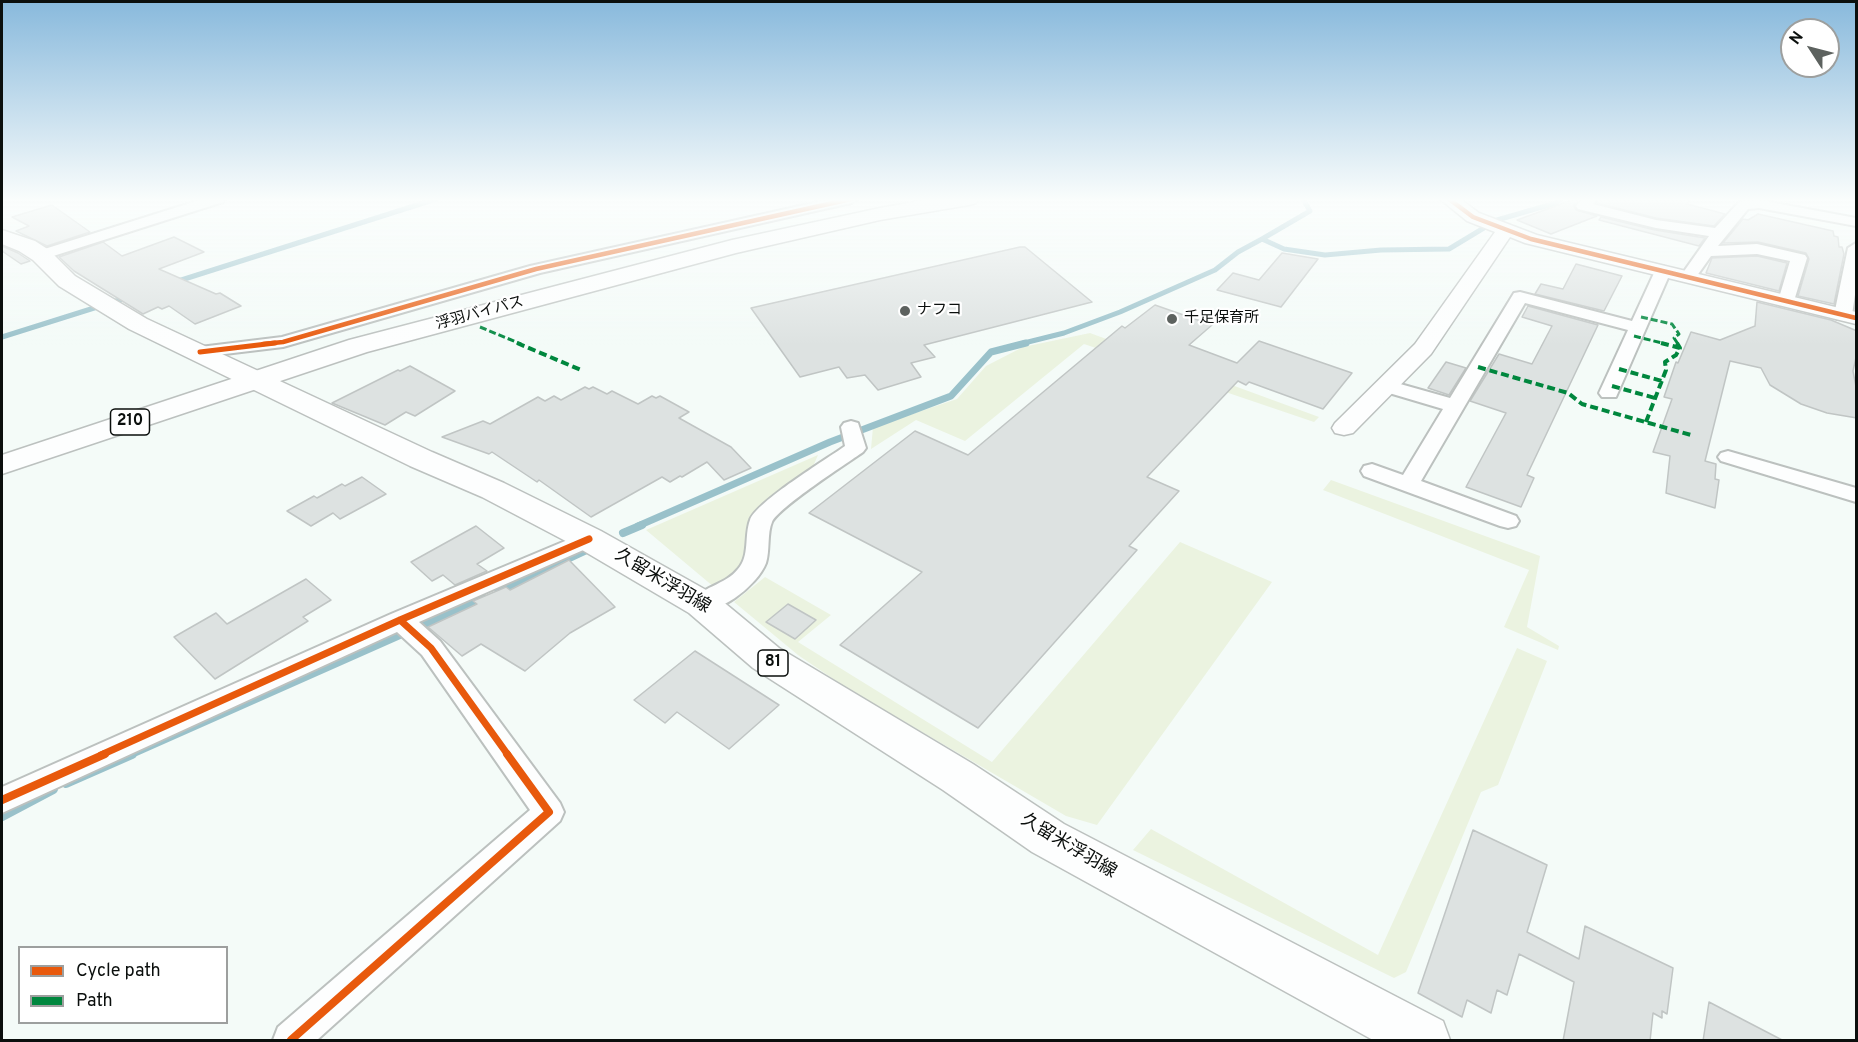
<!DOCTYPE html>
<meta charset="utf-8">
<style>
body{margin:0}
#map{position:relative;width:1858px;height:1042px;overflow:hidden;background:#f4fbf8;font-family:Overpass,sans-serif}
canvas{display:block}
.frame{position:absolute;inset:0;border:3px solid #0b0f0d;pointer-events:none}
.legend{position:absolute;left:18px;top:946px;width:210px;height:78px;box-sizing:border-box;background:#fff;border:2px solid #9d9f9e;margin:0;padding:8px 10px;list-style:none;font-size:18px;color:#0b0f0d}
.legend li{display:flex;align-items:center;gap:12px;height:30px}
.legend b{width:30px;border:2px solid #9d9f9e}
.north{position:absolute;left:1780px;top:18px;width:60px;height:60px;box-sizing:border-box;background:#fff;border:2px solid #9d9f9e;border-radius:50%;rotate:306deg;font-size:16px;font-weight:700;line-height:24px;text-align:center;color:#0b0f0d}
.north::after{content:'';display:block;margin:auto;width:21px;height:27px;background:#5d625f;clip-path:polygon(50% 0,100% 100%,50% 72%,0 100%)}
</style>
<div id="map">
<canvas width="1858" height="1042"></canvas>
<div class="frame"></div>
<ul class="legend">
<li><b style="height:8px;background:#e8590c"></b>Cycle path</li>
<li><b style="height:8px;background:#00873e"></b>Path</li>
</ul>
<div class="north">N</div>
</div>
<script>
const context = document.querySelector('canvas').getContext('2d');
context.lineJoin = 'round';
function paint(path, color) {
  context.fillStyle = color;
  context.fill(path, 'evenodd');
}
function strokePath(path, color, width, dash) {
  context.strokeStyle = color;
  context.lineWidth = width;
  context.lineCap = dash ? 'butt' : 'round';
  context.setLineDash(dash || []);
  context.stroke(path);
}
function write(font, color, halo, rows, align = 'center') {
  context.font = font + ' Overpass,"Noto Sans JP",sans-serif';
  context.lineWidth = 4.5;
  context.setLineDash([]);
  context.textBaseline = 'middle';
  context.strokeStyle = halo;
  context.fillStyle = color;
  for (const [text, x, y, turn = 0] of rows) {
    context.save();
    context.translate(x, y);
    context.rotate((+turn || 0) * Math.PI / 180);
    context.textAlign = isNaN(turn) ? turn : align;
    if (halo) context.strokeText(text, 0, 0);
    context.fillText(text, 0, 0);
    context.restore();
  }
}
const green = new Path2D(`
 M1090,333L1319,417L1314,422L1084,344L965,441L916,420L871,449L873,427L957,399L986,366L1023,347Z
 M818,455L812,469L752,515L741,567L714,587L646,530Z
 M1331,480L1540,556L1527,627L1559,646L1558,650L1504,627L1529,570L1323,490Z
 M1180,542L1272,582L1097,825L1066,816L845,687L798,655L734,602L765,577L831,615L798,642L992,762Z
 M1517,648L1547,661L1498,785L1481,792L1406,972L1394,978L1133,850L1151,829L1378,955Z`);
const streamFar3 = new Path2D(`
 M1262,239L1310,211L1303,199
 M175,282L436,199
 M2,337L129,297
 M1020,344L1064,333L1120,312L1215,270L1238,252L1262,239L1284,249L1325,255L1381,250L1449,249L1497,220L1556,203L1561,199`);
const streamFar2 = new Path2D(`
 M638,526L830,442L951,396L991,352L1026,343`);
const streamFar1 = new Path2D(`
 M623,533L642,525
 M499,591L591,548
 M129,755L483,598`);
const stream = new Path2D(`
 M66,783L132,754
 M2,816L53,789`);
const building = new Path2D(`
 M1575,199H1579L1574,206L1576,210L1597,216L1551,234L1517,220Z
 M1599,199H1690L1687,204L1725,214L1714,226L1656,218L1597,203Z
 M52,205L90,232L47,246L16,231L29,226L12,217Z
 M1758,214L1833,231L1834,236L1838,237L1839,247H1842L1844,254L1834,304L1798,296L1809,259L1806,253L1758,242L1723,243L1743,219L1748,220Z
 M1601,217L1655,230L1705,238L1699,246L1599,220Z
 M174,237L204,252L159,269L216,294L220,293L241,306L195,324L169,306L162,309L158,307L143,314L74,271L59,257L103,242L122,256Z
 M2,246L18,253L30,261L21,264L2,251Z
 M1020,247H1025L1092,302L924,345L935,357L911,363L921,377L878,390L865,375L847,378L839,367L800,377L751,308Z
 M1282,253L1318,259L1281,307L1217,290L1233,273L1259,280Z
 M1757,256L1787,263L1779,291L1706,273L1712,258Z
 M1576,264L1622,276L1604,311L1535,294L1541,284L1563,289Z
 M1757,302L1831,320L1857,331V353L1853,371L1857,392V418L1827,413L1801,404L1770,385L1761,368L1730,361L1705,461L1716,464L1715,479L1719,480L1715,508L1666,493L1670,456L1653,452L1672,399L1664,397L1676,362L1678,363L1691,332L1720,340L1755,326Z
 M1155,305L1212,325L1189,345L1237,363L1259,341L1352,373L1323,409L1249,382L1246,385L1238,381L1147,477L1179,491L1129,546L1137,550L978,728L840,645L922,572L809,513L915,431L968,455L1122,326L1125,328Z
 M1528,306L1598,325L1527,475L1534,478L1521,507L1466,487L1506,413L1470,401L1499,354L1532,364L1552,326L1522,317Z
 M1446,362L1466,368L1449,395L1428,388Z
 M410,366L455,391L415,416L406,412L385,425L332,403L398,370L400,371Z
 M585,387L589,389L593,387L607,394L612,391L638,404L652,396L656,398L660,396L689,412L679,418L731,447L751,468L724,480L707,462L682,477L680,476L670,482L662,477L591,517L539,480L537,482L492,452L489,454L442,437L483,421L490,424L538,397L545,401L554,396L561,400Z
 M362,477L386,494L340,519L333,513L311,526L287,511L314,496L317,498L342,484L345,486Z
 M476,526L504,548L477,564L487,571L455,585L443,575L432,581L411,562Z
 M569,560L615,607L570,633L525,671L481,644L462,656L428,627L477,604L473,601L506,587L510,590Z
 M306,579L331,600L303,617L308,621L215,679L174,637L216,613L227,624Z
 M788,604L816,620L795,639L766,622Z
 M695,651L779,705L729,749L677,712L665,723L634,700Z
 M1473,830L1547,865L1527,932L1579,959L1585,926L1673,968L1667,1014L1662,1011V1018L1653,1013L1650,1041H1563L1574,982L1519,954L1507,995L1497,990L1491,1013L1467,1000L1462,1017L1418,993Z
 M1709,1002L1784,1041H1703Z`);
const minor = new Path2D(`
 M203,199H225L223,202L47,258L41,260L33,255L35,252Z
 M831,199H858L851,203L540,273L283,347L200,357L194,356L191,352L194,348L200,347L282,337L530,266Z
 M1582,199H1597L1593,204L1656,220L1715,228L1739,202L1759,200L1856,218V226L1759,208L1748,209L1718,246L1757,244L1805,255L1807,258L1794,301L1792,305H1780L1778,301L1790,261L1757,254L1711,256L1694,280H1682L1680,277L1709,236L1656,228L1578,209L1576,206Z
 M1856,243V288L1852,315L1849,319H1837L1834,315L1848,248Z
 M1663,266L1671,271L1616,397H1602L1599,393L1628,330L1525,303L1421,481L1516,516L1519,521L1516,526L1508,528L1500,526L1364,476L1361,471L1364,466L1372,464L1403,475L1443,409L1379,390L1376,386L1379,382L1386,380L1450,398L1514,293L1520,292L1632,321L1655,271Z
 M851,421L858,423L866,448L863,452C846,464 779,507 772,522C767,533 770,551 766,563C757,586 717,617 693,610L690,604C699,587 726,585 738,569C750,556 744,536 750,520C756,502 827,459 845,446L841,427L844,423Z
 M1728,451L1856,488V502L1721,461L1718,457L1721,453Z
 M589,531L597,534L600,539L597,544L419,622L440,641L560,803L564,812L560,821L317,1040H273L278,1027L530,810L422,655L397,632L2,813V787L391,614Z`);
const tertiary = new Path2D(`
 M1440,199H1460L1479,213L1537,235L1856,312V324L1525,243L1510,237L1431,354L1353,433L1344,435L1335,433L1332,428L1335,423L1415,344L1495,232L1467,221Z`);
const primary = new Path2D(`
 M2,230L35,241L49,250L75,276L147,319L432,452L504,483L601,531L715,595L779,648L973,764L1064,824L1443,1021L1450,1040H1373L1032,852L943,790L753,668L689,613L577,547L482,497L410,466L129,329L59,286L33,260L19,251L2,244Z`);
const trunk = new Path2D(`
 M931,199H979L976,203L969,205L880,220L736,253L367,352L2,474V455L349,340L732,240L880,208Z`);
const quietFar1 = new Path2D(`
 M1641,317L1672,324L1679,334L1674,338L1678,344
 M480,327L521,344
 M1634,336L1666,344`);
const quiet = new Path2D(`
 M517,343L581,370
 M1661,343L1680,348
 M1478,367L1568,393L1582,404L1691,435
 M1619,369L1662,381
 M1612,386L1655,398
 M1646,422L1666,370L1665,362L1676,355L1680,348L1677,343`);
const cyclewayFar3 = new Path2D(`
 M1449,199L1473,217L1531,239L1856,318
 M263,344L283,342L536,269L851,199`);
const cyclewayFar2 = new Path2D(`
 M200,352L275,343`);
const cyclewayFar1 = new Path2D(`
 M400,620L431,648L508,755
 M101,755L400,620L589,539`);
const cycleway = new Path2D(`
 M2,800L105,754
 M291,1040L549,812L507,754`);
const markers = [
 [905,311,6,"#5d625f"],
 [1172,319,6,"#5d625f"]
];
const farPoinames = [
 ["ナフコ",917,311],
 ["千足保育所",1184,319]
];
const farStreetnames = [
 ["浮羽バイパス",480,314,-15]
];
const shields = [
 [130,422,39],
 [773,663,30]
];
const shieldNames = [
 ["210",130,422],
 ["81",773,663]
];
const streetNames = [
 ["久留米浮羽線",662,582,31],
 ["久留米浮羽線",1068,847,31]
];
paint(green, '#ebf3e0');
strokePath(streamFar3, '#99c1ca', 5);
strokePath(streamFar2, '#99c1ca', 7);
strokePath(streamFar1, '#99c1ca', 8);
strokePath(stream, '#99c1ca', 10);
paint(building, '#dde2e1');
strokePath(building, '#c0c5c4', 1.5);
strokePath(minor, '#bcc1bf', 4);
strokePath(tertiary, '#bcc1bf', 3);
strokePath(primary, '#bcc1bf', 3);
strokePath(trunk, '#bcc1bf', 3);
paint(minor, '#fdfefe');
paint(tertiary, '#fdfefe');
paint(primary, '#fdfefe');
paint(trunk, '#fdfefe');
strokePath(quietFar1, '#00873e', 3, [7, 3]);
strokePath(quiet, '#00873e', 4, [8, 4]);
strokePath(cyclewayFar3, '#e8590c', 4.5);
strokePath(cyclewayFar2, '#e8590c', 5);
strokePath(cyclewayFar1, '#e8590c', 7);
strokePath(cycleway, '#e8590c', 8);
const sky = context.createLinearGradient(0, 0, 0, 345);
sky.addColorStop(0, '#88b9dc');
sky.addColorStop(0.58, '#fafdfc');
sky.addColorStop(1, '#fafdfc00');
context.fillStyle = sky;
context.fillRect(0, 0, 1858, 345);
for (const [x, y, r, color] of markers) {
  const dot = new Path2D();
  dot.arc(x, y, r, 0, 2 * Math.PI);
  context.fillStyle = color;
  context.fill(dot);
  strokePath(dot, '#fff', 2);
}
write('15px', '#0b0f0d', '#fff', farPoinames, 'left');
write('15px', '#0b0f0d', '#fff', farStreetnames);
for (const [x, y, w] of shields) {
  const box = new Path2D();
  box.roundRect(x - w / 2, y - 13, w, 26, 4.5);
  context.fillStyle = '#fff';
  context.fill(box);
  strokePath(box, '#0b0f0d', 1.5);
}
write('bold 16px', '#0b0f0d', null, shieldNames);
write('18px', '#0b0f0d', '#fff', streetNames);
</script>
